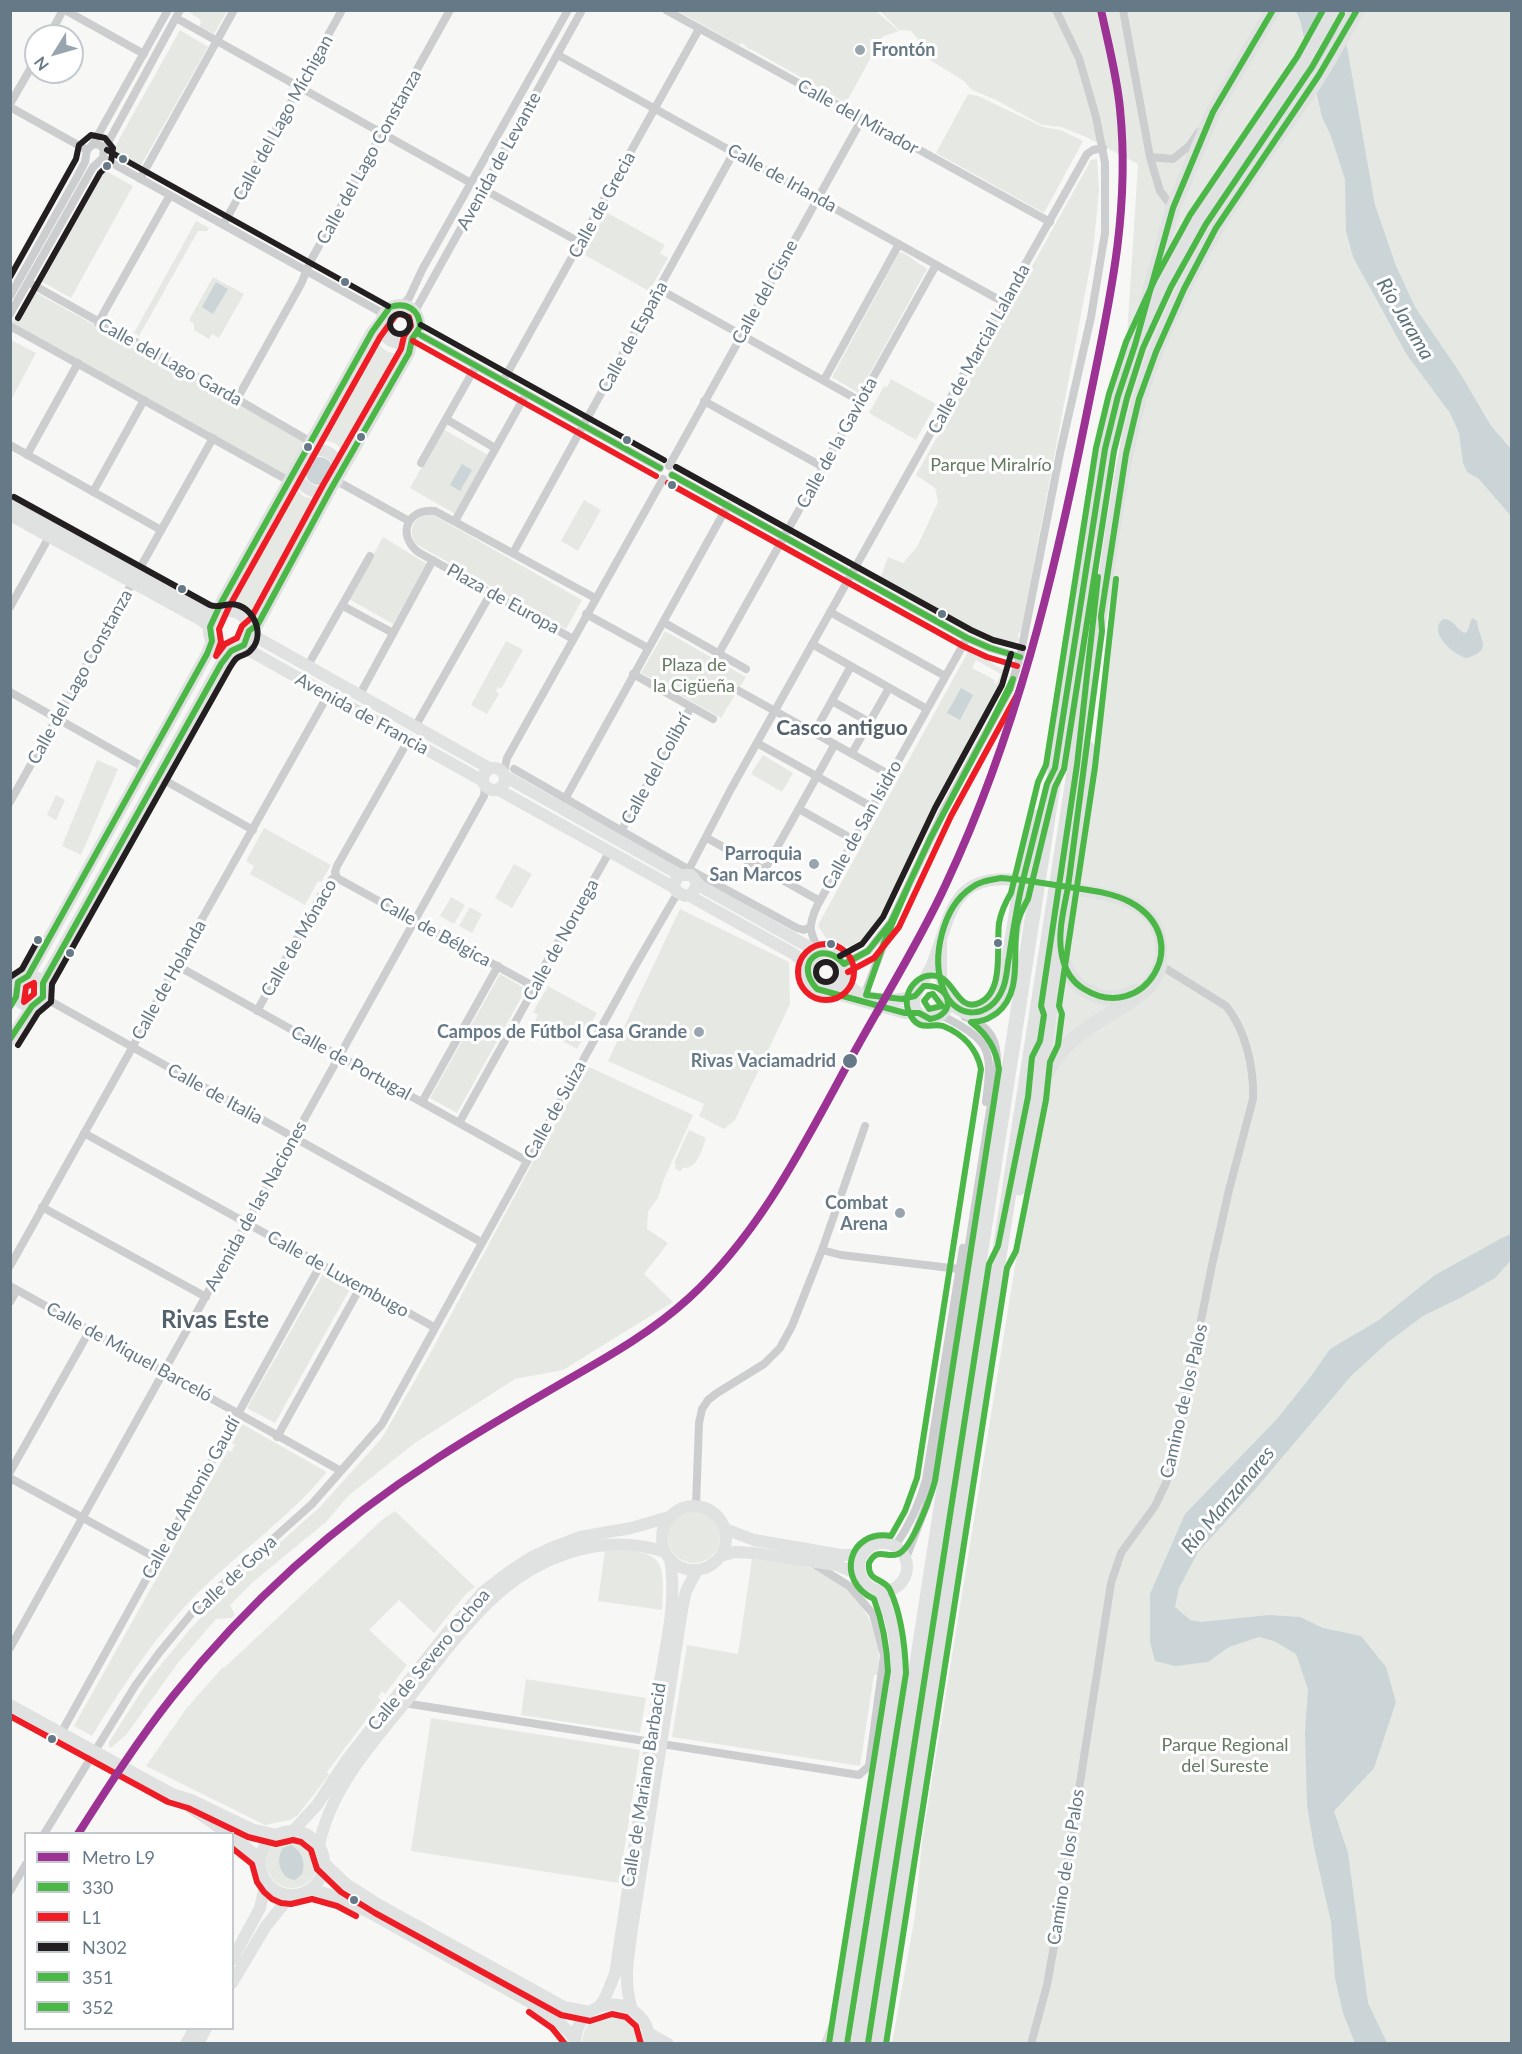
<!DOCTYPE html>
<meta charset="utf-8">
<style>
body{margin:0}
#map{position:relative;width:1522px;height:2054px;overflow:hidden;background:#f7f7f6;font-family:Lato,sans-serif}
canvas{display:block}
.frame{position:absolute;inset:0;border:12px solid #667987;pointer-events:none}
.legend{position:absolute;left:24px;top:1832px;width:210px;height:198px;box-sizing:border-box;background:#fff;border:2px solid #c2c9cf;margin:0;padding:8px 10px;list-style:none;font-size:18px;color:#667987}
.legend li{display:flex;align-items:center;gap:12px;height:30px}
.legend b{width:30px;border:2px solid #c2c9cf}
.north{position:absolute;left:24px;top:24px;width:60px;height:60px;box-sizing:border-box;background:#fff;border:2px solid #c2c9cf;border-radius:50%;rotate:233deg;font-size:16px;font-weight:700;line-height:24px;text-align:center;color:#667987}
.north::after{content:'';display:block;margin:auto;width:21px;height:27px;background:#99a5ae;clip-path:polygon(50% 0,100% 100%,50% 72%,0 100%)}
</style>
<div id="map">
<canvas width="1522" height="2054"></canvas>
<div class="frame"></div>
<ul class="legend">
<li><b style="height:8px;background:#9c3293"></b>Metro L9</li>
<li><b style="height:8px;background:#4ab747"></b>330</li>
<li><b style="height:8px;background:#ee1c25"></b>L1</li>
<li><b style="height:8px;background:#231f20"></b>N302</li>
<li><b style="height:8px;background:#4ab747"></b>351</li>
<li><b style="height:8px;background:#4ab747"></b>352</li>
</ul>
<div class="north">N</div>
</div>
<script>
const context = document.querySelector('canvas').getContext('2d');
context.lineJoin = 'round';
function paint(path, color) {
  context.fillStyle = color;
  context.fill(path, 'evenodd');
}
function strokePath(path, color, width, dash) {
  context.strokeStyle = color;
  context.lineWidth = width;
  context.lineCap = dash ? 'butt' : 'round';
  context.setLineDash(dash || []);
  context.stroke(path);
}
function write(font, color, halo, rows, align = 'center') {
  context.font = font + ' Lato,sans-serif';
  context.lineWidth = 6;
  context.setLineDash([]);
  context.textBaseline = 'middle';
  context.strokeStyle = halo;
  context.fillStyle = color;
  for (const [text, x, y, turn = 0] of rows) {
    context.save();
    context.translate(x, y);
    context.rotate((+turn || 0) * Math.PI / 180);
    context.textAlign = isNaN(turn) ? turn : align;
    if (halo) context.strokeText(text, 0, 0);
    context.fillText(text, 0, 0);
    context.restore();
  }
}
const green = new Path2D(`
 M191,11V10L227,11L214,34L199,26L201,22L200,19L190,13Z
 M678,11H876L899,31L882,37L846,103L751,49L750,50L742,43L739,45Z
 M880,11H1511V2043H892L915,1916L922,1841L1102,728L1138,164L1086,137L1061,127L1042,125L994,99L972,90L964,81L927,58L918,50V39L911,31L899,30Z
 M180,30L208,47L140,167L112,152Z
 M968,94L978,96L1043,127L1061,130L1083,141L1044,213L936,153Z
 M1097,159L1099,191L1093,251L1021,632L1018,634L1019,641L1009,644L989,639L880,579L888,557L903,563L917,547L938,502L935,488L916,475L1091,160Z
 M106,171L133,186L71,298L41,281L100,174Z
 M606,212L665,245L660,253L668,258L649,291L583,254Z
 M196,221L209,228L207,231H198L139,336L134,333Z
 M902,252L927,269L859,393H858L832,377L899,253Z
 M213,277L244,294L219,338L212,334L209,339L194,330V324L189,320Z
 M31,290L307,442L286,477L12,323Z
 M11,340L36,353L11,400Z
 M376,342L386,351L396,354L342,450L335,443L323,440Z
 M889,378L936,404L916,440L869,413L884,386L887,387L891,380Z
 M443,429L488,455L455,514L410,488Z
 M297,489L304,497L316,499L250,613L241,606L232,603Z
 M584,500L601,510L578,551L561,541Z
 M430,514L435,516L582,600L566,629L416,544C407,530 413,517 430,514Z
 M383,537L427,564L393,624L349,599Z
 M665,631L746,677L721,718L641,673Z
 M506,641L523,650L501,689L498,687L496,691L499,694L487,714L471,705Z
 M969,650L1009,673L967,748L871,933L857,947C835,946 828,945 818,925ZM976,660L1001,674L996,684L994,683L995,680L972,668Z
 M763,755L793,773L782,792L751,774Z
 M97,760L118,769L81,855L62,846Z
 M56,795L65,800L56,820L47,815Z
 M264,828L331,865L321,882L318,881L305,905L250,874L254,866L246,861Z
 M514,864L532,874L512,908L495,898Z
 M451,897L465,905L454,924L440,916Z
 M470,907L482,914L472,933L459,926Z
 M680,909L789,962L790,1004L735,1120L724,1129L699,1116L704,1104L608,1061Z
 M500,974L526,989L457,1113L430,1098Z
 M548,986L597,1013L577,1049L533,1025L538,1015L533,1012Z
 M589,1067L693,1115L664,1179L658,1198L648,1211L647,1229L668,1243L644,1274L673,1302L563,1370L515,1379L415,1443L348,1496L326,1522L253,1582L230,1605L235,1615L232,1618L216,1619L178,1663L126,1735L111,1748L109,1746V1742L150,1678L191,1628L231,1586L319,1508L382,1438L426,1361L540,1149Z
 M689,1130L706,1138C701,1150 699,1168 683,1168L680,1172L675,1168L676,1165L674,1163Z
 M323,1274L350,1289L275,1423L247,1408Z
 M242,1424L325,1471L326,1473C290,1516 245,1548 205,1586C159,1630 125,1682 92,1736L74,1726L228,1450L231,1452L235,1445L232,1443Z
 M668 1537a26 26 0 1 1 52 0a26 26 0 1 1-52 0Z
 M395,1511L475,1587L466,1594L434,1633L399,1600L369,1630L407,1665L385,1694L382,1691L378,1697L381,1700L327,1772L329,1775L297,1816L290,1820L265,1825L146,1766L186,1709L222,1668L225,1667L382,1520Z
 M605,1550C661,1551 666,1555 662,1610L598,1601Z
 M752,1559C770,1562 790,1563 807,1567C845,1578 875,1613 879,1652C879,1659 878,1668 878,1675H874L860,1766L672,1737L687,1645L738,1654Z
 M526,1679L646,1698L640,1733L521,1715Z
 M431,1718L640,1750L619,1883L411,1851Z
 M266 1862a26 26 0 1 1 52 0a26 26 0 1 1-52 0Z
 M608,2011C630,2012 641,2022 644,2044H582C583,2026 592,2017 608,2011Z`);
const water = new Path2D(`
 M1296,11H1326L1347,47L1375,205L1396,266L1415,307L1460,373L1491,426L1511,449V516L1479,479L1467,472L1463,463L1459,433L1450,413L1407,355L1353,257L1346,231L1345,179L1331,136L1322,117L1300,20Z
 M216,282L228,289L213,314L202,307Z
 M305 471a14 14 0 1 1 28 0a14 14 0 1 1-28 0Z
 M462,464L472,470L460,491L450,485Z
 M1472,618L1477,621C1479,641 1494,649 1467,658C1453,655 1427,632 1443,619C1453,618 1456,629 1464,633L1467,632Z
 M961,688L973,695L960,720L947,713Z
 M1511,1234V1260L1495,1278L1460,1298L1423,1316L1388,1342L1351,1376L1252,1493L1198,1552L1179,1588L1175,1607L1190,1620L1201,1622L1269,1615L1300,1617L1323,1628L1361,1636L1386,1667L1396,1702L1374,1768L1334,1811L1348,1853L1368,2003L1387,2043H1355L1343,2013L1335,1978L1331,1922L1314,1847L1307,1805L1305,1733L1308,1689L1296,1654L1274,1641L1259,1637L1229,1647L1208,1662L1175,1666L1155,1661L1150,1642V1594L1185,1514L1277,1419L1312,1375L1330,1349L1379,1320L1435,1275L1500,1239Z
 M291,1845C302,1851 306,1862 302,1874L295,1880C280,1879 275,1859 283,1848Z`);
const street = new Path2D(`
 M65,10L144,54
 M666,10L1050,222
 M1123,10L1150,157L1160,191L1173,208
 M176,18L471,183
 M49,36L63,10
 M558,55L1005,303
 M10,104L36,59
 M10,107L87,150
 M93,144L168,10
 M104,150L180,10
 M1150,157L1173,159L1189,146L1199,132
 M103,158L384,314
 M140,179L234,10
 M483,189L581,243
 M223,225L342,10
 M28,282L237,399L311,442
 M659,289L860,401
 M10,296L77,177L85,162L87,150L93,144L100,145L104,150L103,158L93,167L10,314
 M403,304L409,298L422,270L568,10
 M415,311L582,10
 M98,323L170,195
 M10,326L289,481
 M417,333L660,468
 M824,380L899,244
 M503,381L699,29
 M237,399L301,284L310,262L450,10
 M704,401L823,467
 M446,419L495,448
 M10,445L161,530
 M27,455L78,363
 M421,463L476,366
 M669,466L862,119
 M672,475L967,638L990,648L1020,657
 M337,481L409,521
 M93,492L144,400
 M455,521L526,394
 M513,553L734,152
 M136,575L213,438
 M343,606L393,633
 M10,607L49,537
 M830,612L945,676
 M586,614L648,648
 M663,622L746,669
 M573,639L418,552C396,534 408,508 435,511L595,598
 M812,644L927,709
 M719,653L936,265
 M307,667L370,556
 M633,674L713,719
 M739,691L890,775
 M10,692L145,768
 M359,696L433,560
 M832,701L869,722
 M415,727L491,593
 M814,733L851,666
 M757,743L872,807
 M852,753L889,688
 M514,769L681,865L797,928L804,930L810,927
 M504,772L507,758L663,479
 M157,776L253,830
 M565,799L728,505
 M10,802L132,583
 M799,809L854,840
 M621,831L691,707
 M707,838L820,901
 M765,869L835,744
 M687,873L731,789L1087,154L1093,150L1103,148
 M337,878L533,986
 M820,953C810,932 807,928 817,906L967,638
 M844,964L868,951L891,922L943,812L1010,689L1020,657L1060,453L1091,317L1105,233V163L1096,117L1079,58L1056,10
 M176,965L527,1161
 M10,982L16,985
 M866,995L867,988L890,928
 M43,997L481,1242
 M257,1011L324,890L332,879L337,878L335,872L337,866L409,739
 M941,1015C991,1041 993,1048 986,1102
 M422,1102L498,966
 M459,1123L531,994L533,986L610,851
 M84,1133L434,1327
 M42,1207L206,1297
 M822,1250L841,1255L959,1269
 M10,1266L132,1048L176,965L328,695
 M10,1286L341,1471
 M10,1302L17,1290
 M277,1437L361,1286
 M10,1472L90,1330
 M10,1478L158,1559
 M696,1505L699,1423L702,1409L708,1400L717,1393L764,1364L780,1348L792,1326L822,1250L865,1126
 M895,1546C910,1525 919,1505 926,1480L963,1248
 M906,1558L926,1506L932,1481L997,1065C998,1040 990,1025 965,1017
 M10,1648L484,796L485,786
 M404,1703L651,1742
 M61,1733L321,1264
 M662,1744L859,1775L869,1766L884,1655L873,1614L849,1586L814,1564
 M44,1834L135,1686L159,1653L192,1613L215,1591L312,1504L382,1424L634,968L674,899L679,894
 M10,1891L26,1864
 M1031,2044L1047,1985L1059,1918L1111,1583L1121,1553L1155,1506L1166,1483L1173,1462L1212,1265L1229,1190L1253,1099C1254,1068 1246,1030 1226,1006L1160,965`);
const secondary = new Path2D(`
 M381 324a19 19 0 1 1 38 0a19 19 0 1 1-38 0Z
 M295,468C299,485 309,494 326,492L337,481L340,468C335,451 319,445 304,454
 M340,474L409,353L412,340
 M10,505L215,617
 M10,515L201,620L210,627
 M209 631a20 20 0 1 1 40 0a20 20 0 1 1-40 0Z
 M217,615L221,603L372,332L381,321
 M249,631L258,624L331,489
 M249,633L489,768
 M240,648L252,652L483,781
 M483 779a11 11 0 1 1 22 0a11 11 0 1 1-22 0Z
 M506,777L680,875
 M499,790L675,888
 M697,883L693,893L685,896L676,891L674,883L680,875H691L700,886L820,953
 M1075,889C1121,896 1170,905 1160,965
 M688,895L794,954L807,966
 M941,942V977L943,990L948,1000L947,1008L941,1015C930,1021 914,1017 914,1002C914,992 928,975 932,965C951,917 950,873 1016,880
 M28,976L207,654L212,641
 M15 991a15 15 0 1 1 30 0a15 15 0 1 1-30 0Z
 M845,977C855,1003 893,1002 915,996
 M43,983L221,664L231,651
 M827,991C835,990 842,986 845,977C846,971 845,964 841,959C823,938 792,967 815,988L905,1013H919
 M10,1040L32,1006
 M662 1538a32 32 0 1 1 64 0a32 32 0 1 1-64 0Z
 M725,1529L754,1540L841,1555H862
 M859 1567a24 24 0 1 1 48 0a24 24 0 1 1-48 0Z
 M721,1556L735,1552L753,1553L837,1565L860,1575
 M10,1705L172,1794L191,1800L251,1829L276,1835
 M178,1799L229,1834
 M293,1831L317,1805L346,1761L396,1697L447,1633L483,1592L506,1574L532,1557L556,1546L580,1537L631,1528L669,1517
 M260 1863a32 32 0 1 1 64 0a32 32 0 1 1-64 0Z
 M232,1836L260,1859
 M319,1846C330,1789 372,1743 408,1699C434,1666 459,1631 490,1601C536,1557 602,1531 665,1552
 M324,1863L346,1884L379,1905L564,2007L590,2012
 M311,1889L340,1898L374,1915L535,2005C550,2015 565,2025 575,2040
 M232,1960L260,1908L266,1882
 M232,1983L266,1926L291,1895
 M599,2007L605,1998L615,1974C629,1881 644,1788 658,1695C664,1650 678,1604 670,1559
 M632,2010C623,1981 628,1958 632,1929L683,1604L686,1591L697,1570
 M650,2034L668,2044
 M186,2044L195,2028
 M198,2044L206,2028
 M575,2044C575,1992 649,1991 650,2044
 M827,2044L835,2024
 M838,2044L897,1672C896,1640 893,1622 881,1592`);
const highway = new Path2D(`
 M1147,301L1173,208L1213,112L1273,10
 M1061,951C1065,987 1104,1010 1136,991
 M948,999C972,1022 989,1016 1004,987L1019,897L1040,816
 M1044,1079C1054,1053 1076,1035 1100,1020C1124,1004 1152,994 1160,965
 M1019,1188L1037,1098L1088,749
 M858,2044L1105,449L1118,396L1135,345L1163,283L1198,219L1305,62L1334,10
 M877,2044L1091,663C1113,559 1116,450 1156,351C1173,309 1193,268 1216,229C1247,176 1285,128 1318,78C1332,56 1344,33 1357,10`);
const rail = new Path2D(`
 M879,1014L897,977`);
const bus1 = new Path2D(`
 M417,333L660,468
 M672,475L967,638L990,648L1020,657
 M984,737L1013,679
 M984,737L1010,689L1013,679
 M930,839L984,737
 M930,839L984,737
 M1001,878L1023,880C1017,905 1013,931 1009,957C1007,967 1007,979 1003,988C991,1020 954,1021 943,988C931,957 943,907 971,888C980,881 990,880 1001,878Z
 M1023,880L1068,887
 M1023,880L1047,784L1055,768L1105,449L1118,396L1135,345L1173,208L1213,112L1273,10
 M909,884L884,943L866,995L902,999L915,996L924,986C952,984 957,1015 930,1019L919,1013H905L817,989C793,964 821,938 844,964L868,951L891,922Z
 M909,884L930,839
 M909,884L930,839
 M1068,887C1088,890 1111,892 1130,902C1198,939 1143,1026 1084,989C1072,982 1065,970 1062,956C1057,934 1064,909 1068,887Z
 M1068,887L1102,631L1101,616L1126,454L1139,399L1156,352L1184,289L1216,228L1319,75L1357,10
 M10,1007L16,997L18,982L28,976L207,654L212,641L210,627L221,603L372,332L390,307C406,302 420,309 420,327L412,339L409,353L331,489L258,624L249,631L244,645L231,651L221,664L43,983V997L32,1006L10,1039`);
const bus2 = new Path2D(`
 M400,314L409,317L411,326L404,336L401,349L323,485L251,618L242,626L237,638L225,644L216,656L221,642L219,629L229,607L380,337L396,315Z
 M413,341L656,476
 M668,483L963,646L987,657L1017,666
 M798 972a28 28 0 1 1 56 0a28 28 0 1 1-56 0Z
 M848,972L874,958L899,927L951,816L1018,693L1029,660
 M34,983V994L24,1002L26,987Z
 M10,1716L168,1802L188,1808L248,1837L276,1844L293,1840L301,1842L311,1850L317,1869L341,1892L375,1913L561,2015L590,2021L612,2014L626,2017L636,2026L641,2044
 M232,1848L252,1864L257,1882L264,1892L272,1899L281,1903L291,1904L312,1899L337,1906L356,1916
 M529,2012L552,2028L565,2044`);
const bus3 = new Path2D(`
 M107,150L388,306
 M10,277L76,159L79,145L91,135L105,138L113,148L111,162L100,173L18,318
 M390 324a10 10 0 1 1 20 0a10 10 0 1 1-20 0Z
 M421,325L664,460
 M676,467L971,630L993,640L1023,648
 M14,497L210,605C218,609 228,602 237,605C256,610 265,637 250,651C247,655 241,655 237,658C234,660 231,666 229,669L52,984L51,1002L38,1013L18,1045
 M840,956L862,944L883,917L935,808L1002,685L1011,654
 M816 972a10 10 0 1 1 20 0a10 10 0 1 1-20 0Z
 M10,977L22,969L38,940`);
const bus4 = new Path2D(`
 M933,994L942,1006L929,1009L924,1001L929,995Z
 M847,2044L906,1673C905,1645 902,1616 890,1590C884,1577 867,1583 869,1563C878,1546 886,1559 898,1554C912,1549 931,1496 935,1481L999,1069C996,1049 988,1035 971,1022C982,1022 988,1019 997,1013C1023,992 1012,954 1017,925C1019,915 1023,908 1028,899L1055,787L1064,769L1114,451L1127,398L1143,348L1171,287L1206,224L1312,67L1342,14
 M886,2044L1007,1268L1016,1251L1046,1100L1050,1062L1058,1045L1062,1014L1059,1006L1095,767L1116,579`);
const bus5 = new Path2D(`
 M829,2043L888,1671C887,1646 883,1623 874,1599C835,1581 848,1529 891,1536L905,1511L917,1478L981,1069C977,1049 963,1034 943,1026C932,1022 918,1034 909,1012C900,993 919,969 940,977C954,982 959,1012 979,1003C1005,992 996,946 999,923C1001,912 1005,903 1011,893L1038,782L1046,765L1096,448L1109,394L1126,342L1155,279L1190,215L1297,57L1323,10
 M868,2043L989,1264L998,1246L1028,1097L1032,1057L1040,1041L1044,1015L1041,1006L1077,765L1098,577`);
const metro1 = new Path2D(`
 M78,1834C108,1787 138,1740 173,1696C247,1603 336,1523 436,1459C479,1431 524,1405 569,1379C611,1355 653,1331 689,1298C761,1232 804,1144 850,1060C882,1001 918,945 946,884C1016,735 1054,577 1086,417C1107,312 1131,217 1120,109C1117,76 1108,43 1101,10`);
const markers = [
 [860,50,6,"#99a5ae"],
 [123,159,5,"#667987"],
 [107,166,5,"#667987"],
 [345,282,5,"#667987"],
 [361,437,5,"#667987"],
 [627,440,5,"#667987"],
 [308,447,5,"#667987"],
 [672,485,5,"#667987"],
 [182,589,5,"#667987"],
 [942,614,5,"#667987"],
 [814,864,6,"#99a5ae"],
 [38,940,5,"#667987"],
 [998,943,5,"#667987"],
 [831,944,5,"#667987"],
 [70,953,5,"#667987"],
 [699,1032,6,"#99a5ae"],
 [850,1061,8,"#667987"],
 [900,1213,6,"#99a5ae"],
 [52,1739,5,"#667987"],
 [354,1900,5,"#667987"]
];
const poiNames = [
 ["Frontón",872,50,"left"],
 ["Parroquia",802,854],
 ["San Marcos",802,875],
 ["Campos de Fútbol Casa Grande",687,1032],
 ["Combat",888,1203],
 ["Arena",888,1224]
];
const streetNames = [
 ["Calle del Mirador",858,117,29],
 ["Calle del Lago Míchigan",283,118,-61],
 ["Calle del Lago Constanza",369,157,-61],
 ["Avenida de Levante",499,161,-61],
 ["Calle de Irlanda",782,178,29],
 ["Calle de Grecia",602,205,-61],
 ["Calle del Cisne",765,292,-61],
 ["Calle de España",633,337,-61],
 ["Calle de Marcial Lalanda",979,349,-61],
 ["Calle del Lago Garda",170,362,29],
 ["Calle de la Gaviota",837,443,-61],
 ["Plaza de Europa",503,599,29],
 ["Calle del Lago Constanza",80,677,-61],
 ["Avenida de Francia",362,714,29],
 ["Calle del Colibrí",656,769,-61],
 ["Calle de San Isidro",862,825,-61],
 ["Calle de Bélgica",435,932,29],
 ["Calle de Mónaco",299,938,-60],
 ["Calle de Noruega",561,940,-61],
 ["Calle de Holanda",169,980,-61],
 ["Calle de Portugal",351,1063,29],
 ["Calle de Italia",215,1094,29],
 ["Calle de Suiza",555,1110,-61],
 ["Avenida de las Naciones",256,1206,-61],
 ["Calle de Luxembugo",338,1274,29],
 ["Calle de Miquel Barceló",129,1352,29],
 ["Camino de los Palos",1184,1401,-77],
 ["Calle de Antonio Gaudí",191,1498,-61],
 ["Calle de Goya",234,1576,-43],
 ["Calle de Severo Ochoa",429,1660,-50],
 ["Calle de Mariano Barbacid",644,1785,-81],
 ["Camino de los Palos",1066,1867,-81]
];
const parkNames = [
 ["Parque Miralrío",991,465],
 ["Plaza de",694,665],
 ["la Cigüeña",694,686],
 ["Parque Regional",1225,1745],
 ["del Sureste",1225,1766]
];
const stopNames = [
 ["Rivas Vaciamadrid",836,1061]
];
const waterNames = [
 ["Río Jarama",1405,319,59],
 ["Río Manzanares",1228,1500,-50]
];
const quarterNames = [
 ["Casco antiguo",842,728]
];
const districtNames = [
 ["Rivas Este",215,1320]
];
paint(green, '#e6e9e3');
paint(water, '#cbd4d6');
strokePath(street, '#cccdce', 8);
strokePath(secondary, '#e0e1e1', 12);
strokePath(highway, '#e0e1e1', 15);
strokePath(rail, '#c1c3c4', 4.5);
strokePath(rail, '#fff', 2, [7]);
strokePath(bus1, '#4ab747', 6);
strokePath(bus2, '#ee1c25', 6);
strokePath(bus3, '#231f20', 6);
strokePath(bus4, '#4ab747', 6);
strokePath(bus5, '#4ab747', 6);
strokePath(metro1, '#9c3293', 8);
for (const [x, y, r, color] of markers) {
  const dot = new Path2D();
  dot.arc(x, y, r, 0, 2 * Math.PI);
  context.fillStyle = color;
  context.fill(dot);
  strokePath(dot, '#fff', 2);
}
write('bold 18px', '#667987', '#fff', poiNames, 'right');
write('18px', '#667987', '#fff', streetNames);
write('18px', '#667962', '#fff', parkNames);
write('bold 18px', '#667987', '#fff', stopNames, 'right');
write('italic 20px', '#5e747c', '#fff', waterNames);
write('bold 21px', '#55626c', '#fff', quarterNames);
write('bold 24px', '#55626c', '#fff', districtNames);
</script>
